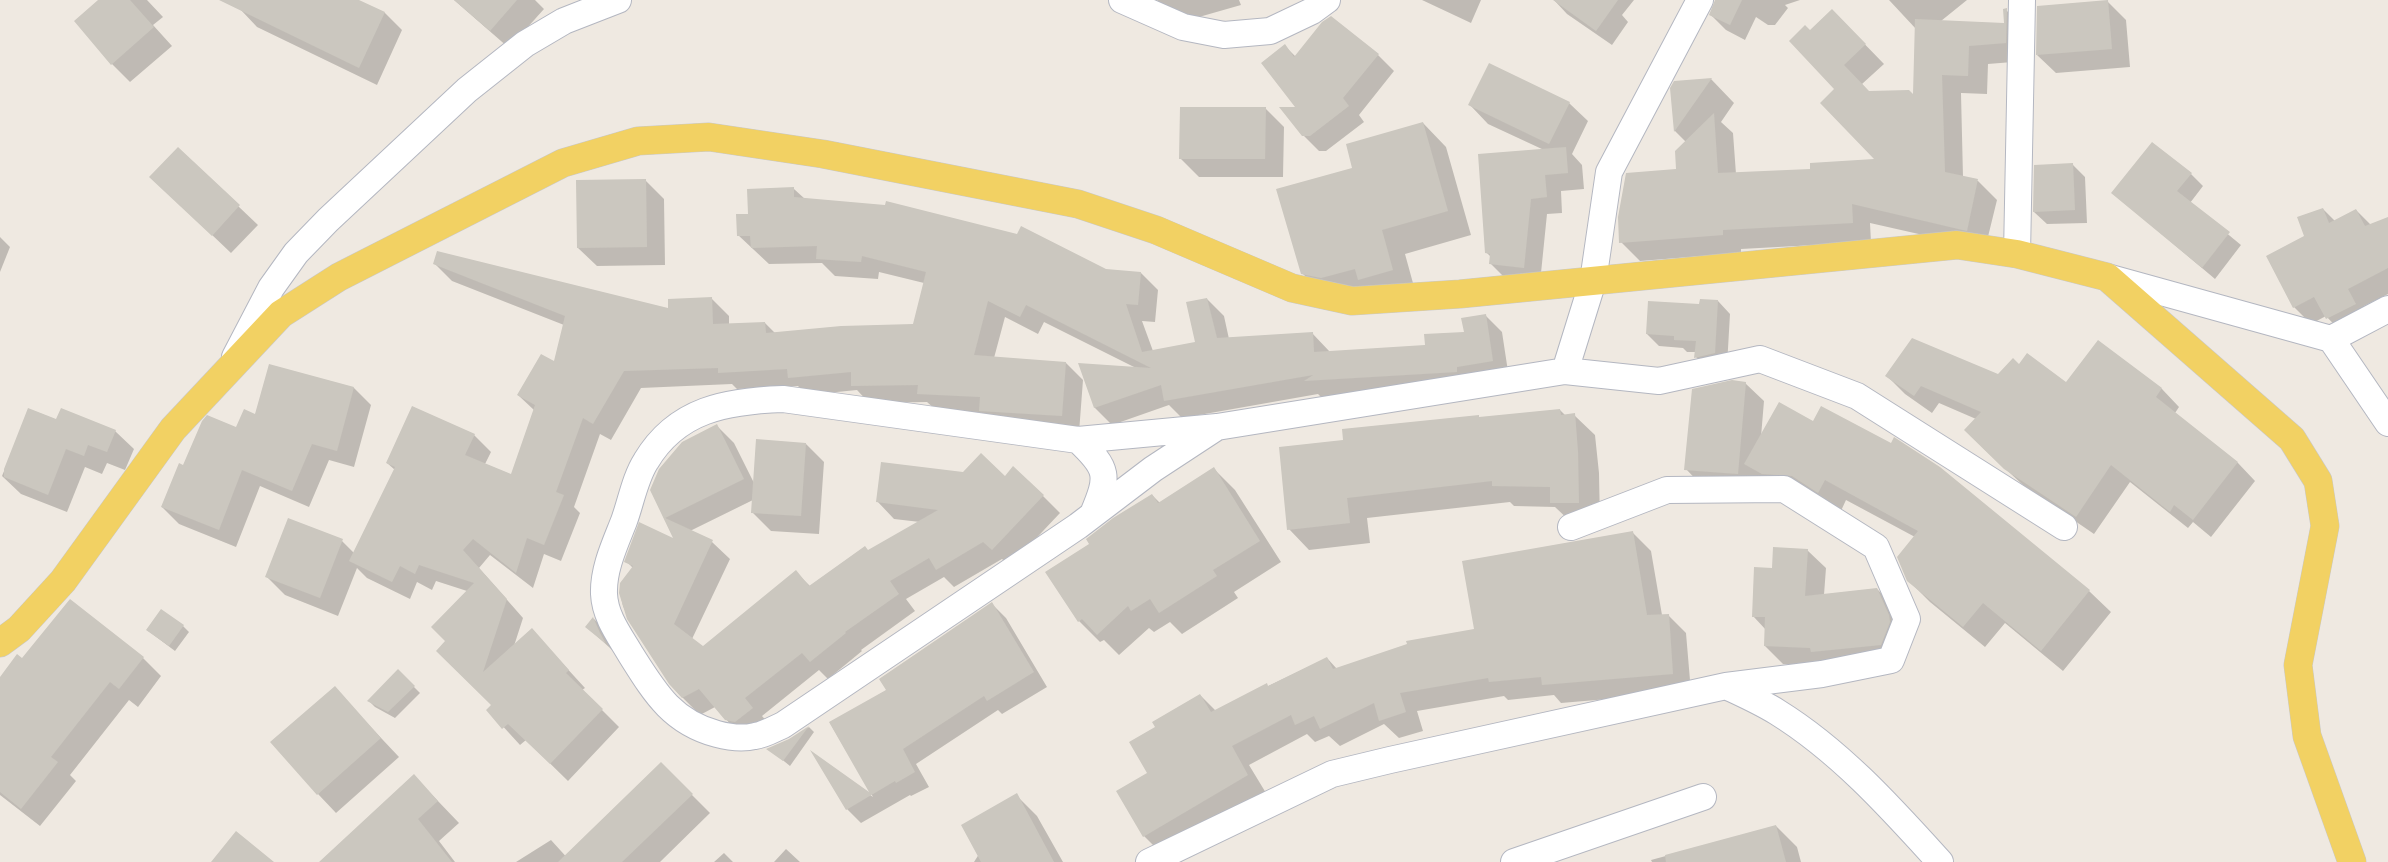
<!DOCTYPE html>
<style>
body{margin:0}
canvas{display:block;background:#efe9e1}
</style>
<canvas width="2388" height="862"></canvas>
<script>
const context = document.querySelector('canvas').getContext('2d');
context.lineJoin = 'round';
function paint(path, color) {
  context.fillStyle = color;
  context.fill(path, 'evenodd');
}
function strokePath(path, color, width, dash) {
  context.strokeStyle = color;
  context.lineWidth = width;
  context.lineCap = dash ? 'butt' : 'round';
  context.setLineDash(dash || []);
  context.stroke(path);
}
const shadow = new Path2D(`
 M100,0H147L163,17L153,25L172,46L130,82L112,64Z
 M245,0H356L385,13L402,30L377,85L257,27L240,9Z
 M454,0H535L544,9L509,48Z
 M1157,0H1239L1241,5L1185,21L1173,16Z
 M1422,0H1481L1471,23Z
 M1554,0H1634L1622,15L1628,22L1612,45L1567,14Z
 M1716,0H1800L1785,5L1788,8L1775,25H1768L1756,17L1745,40L1726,30L1711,15Z
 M1889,0H1967L1941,21L2005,24L2006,10L2025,29V61L1988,64L1987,94L1961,93L1963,177L1978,181L1997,200L1985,249L1870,223L1871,242L1741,249V253L1640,261L1621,242L1678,170L1686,142L1675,131L1672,88L1675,82L1711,79L1734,103L1721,122L1733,133L1736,174L1811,170L1877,160L1836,89L1810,32L1851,30L1884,64L1862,84L1869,92L1914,96L1916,29Z
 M2108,2L2126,20L2130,67L2056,73L2037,55Z
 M1331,17L1378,55L1394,71L1359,115L1364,122L1326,151H1319L1303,135L1285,46L1296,57Z
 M1569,103L1588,121L1572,154L1582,165L1584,189L1561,191L1562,213L1547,214L1540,283L1506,279L1490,263L1491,257L1486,252L1544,150L1488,124L1470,105Z
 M1265,108L1284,127L1283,177H1199L1181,159Z
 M1423,123L1446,147L1471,235L1405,254L1416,294L1326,297L1302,273L1354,169Z
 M178,149L258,225L231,253L170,195Z
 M2073,165L2085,177L2087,223L2047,224L2034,212Z
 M2191,174L2203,186L2190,203L2241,245L2215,279L2113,193Z
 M645,180L664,199L665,265L597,266L578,248Z
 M794,189L805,199L1106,270L1141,273L1158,290L1155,322L1142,321L1153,351L1197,343L1207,299L1224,316L1229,339L1312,333L1330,352L1426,346L1465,333L1485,315L1502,332L1509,378L1322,398L1318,394L1182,418L1169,405L1112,425L1095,408L1080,364L1136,368L1044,322L1038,334L1005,317L994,358L1066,363L1083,380L1079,433L997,427L982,413L936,410L927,402L869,403L857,390L807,395L798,386L737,389L732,384L641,388L611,440L600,434L574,507L580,513L561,561L544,554L533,588L490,555L479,568L523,618L514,646L532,630L585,688L582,690L619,727L568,781L526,740L520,745L488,710L493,705L447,641L467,591L436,581L432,590L417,582L410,599L367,578L357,568L338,616L285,595L266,576L342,541L354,553L395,470L387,463L474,435L491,452L485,464L512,475L535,411L518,395L555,363L564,325L452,281L435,264L669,309L712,299L729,316V325L765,323L775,333L914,326L924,283L879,272L878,279L835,276L822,263L769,264L738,235L749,215Z
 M2323,209L2335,221L2356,210L2371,225L2388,222V294L2364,306L2372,321L2344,335L2326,316L2311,324L2294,307L2305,237Z
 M0,237L10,247L0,272Z
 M1718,301L1730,314L1727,366L1708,370L1696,357V352H1687L1683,348L1659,346L1647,334L1700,306Z
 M2098,342L2162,389L2179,407L2175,413L2238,463L2255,481L2211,537L2193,522L2188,528L2130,482L2094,534L2024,486L1983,448L1976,419L1939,403L1932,413L1905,394L1887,376H1998L2019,366L2066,384Z
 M270,366L354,388L371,405L354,467L329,460L309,507L260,486L236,547L179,524L162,507L184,467L256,416Z
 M1745,383L1764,401L1761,437L1813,423L1891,444L1940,468L2089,591L2111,612L2063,671L2005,623L1985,647L1930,602L1908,580L1915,537L1846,500L1840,513L1767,485L1758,476L1756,492L1704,488L1686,469Z
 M29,409L57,420L115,431L134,449L125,470L107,463L102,474L85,467L67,512L21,494L2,476Z
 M1560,410L1565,415H1574L1595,435L1599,473L1600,523H1572L1555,507L1514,506L1510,502L1367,518L1370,543L1309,550L1289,529L1344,441L1478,416L1480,418Z
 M717,426L734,443L754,483L806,444L824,462L819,534L771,531L752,512L753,500L690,531L712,542L730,559L692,639L703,648L796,572L811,587L920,522L894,519L877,501L1005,477L1043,496L1060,513L1010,566L1002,559L954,587L944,577L906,599L915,611L861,650L862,651L828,679L819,670L762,716L770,725L742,737L715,707L700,715L678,693L632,625L623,606L620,593L633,568L626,561L676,540L651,490Z
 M1214,469L1235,490L1281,562L1234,592L1238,598L1182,634L1170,622L1154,632L1149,628L1119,655L1104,640L1100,642L1079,621L1090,544L1152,495L1160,503Z
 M1632,532L1651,551L1662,615H1668L1686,633L1691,692L1561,703L1554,695L1508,700L1504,696L1417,711L1423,731L1399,738L1384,724L1340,746L1329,736L1315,742L1307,734L1249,765L1266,793L1162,854L1144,836L1149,774L1157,727L1200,695L1216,711L1327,658L1337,669L1475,630Z
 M1807,550L1826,568L1824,595L1877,589L1896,608L1908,641L1827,666L1783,664L1765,646L1766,630L1753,616L1773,569Z
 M992,604L1006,618L1047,687L1002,714L998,710L916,764L929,787L911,796L910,795L861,823L847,809L814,754L873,797L830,723L887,690Z
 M594,619L612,637L622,659L587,627Z
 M183,626L189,632L175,651L147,630Z
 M143,658L161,676L138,707L129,700L70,775L76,781L40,826L0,795V679L23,660Z
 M398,671L420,693L395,718L375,707L369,701Z
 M334,688L399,757L336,813L318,794Z
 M809,727L814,732L790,766L769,749L790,740Z
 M661,764L710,813L660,862H607Z
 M414,776L459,823L439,841L455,862H333Z
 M1016,795L1037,816L1063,862H974Z
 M1776,826L1797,847L1801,862H1652L1651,860Z
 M551,840L571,862H516Z
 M786,849L800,862H774Z
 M724,853L733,862H714Z`);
const building = new Path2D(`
 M98,0H130L154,27L111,65L74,21Z
 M219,0H359L385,12L359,68Z
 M454,0H517L490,31Z
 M1553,0H1618L1596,31Z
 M1715,0H1742L1730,25L1709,15Z
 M2108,0L2112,49L2036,55L2037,6Z
 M2007,8L2006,43L1969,46L1968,76L1942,75L1945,172L1978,179L1967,231L1852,204L1853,223L1723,230V235L1619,243L1618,217L1626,173L1676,169L1675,151L1714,113L1718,173L1810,169V163L1874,159L1820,103L1834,89L1789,41L1805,25L1810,30L1832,9L1866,44L1844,65L1869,91L1909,90L1913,94L1915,19L2004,23L2003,9Z
 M1331,16L1379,54L1343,98L1349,106L1310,136H1302L1279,107H1295L1261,63L1285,44L1294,57L1322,22Z
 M1489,63L1570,102L1549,144L1468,105Z
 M1712,78L1674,132L1670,88L1674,81Z
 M1180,107H1266L1265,159H1179Z
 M1423,122L1448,211L1382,230L1393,270L1358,280L1355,269L1321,278L1301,274L1276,189L1352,168L1346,144Z
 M2152,142L2192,173L2177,191L2230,232L2202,268L2111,193Z
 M178,147L240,205L212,236L149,177Z
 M1566,147L1568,173L1545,175L1547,197L1531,199L1524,268L1489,264L1490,254L1485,253L1478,154Z
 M2073,163L2075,210L2033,212L2034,165Z
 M646,179L647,247L577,248L576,180Z
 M794,187V197L885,205L886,201L1017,234L1021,226L1106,269L1141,272L1138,305L1126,304L1142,352L1195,342L1186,302L1207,298L1217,338L1313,332L1314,352L1425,345L1424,334L1464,332L1461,318L1486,314L1493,361L1457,367V372L1304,381L1313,375L1164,401L1161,385L1094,408L1078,363L1151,368L1026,305L1020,317L988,301L974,355L1066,362L1062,416L979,411L980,397L917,394L918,385L851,386V372L788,378L787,369L718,373V368L624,371L593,424L583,418L556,492L564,495L544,545L527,538L516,573L473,539L463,550L507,599L483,672L532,628L569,670L566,673L603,709L550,764L508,724L502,729L486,710L491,705L436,651L445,641L431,627L474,583L419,565L415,574L400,566L392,582L349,561L395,467L386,463L412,406L475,434L465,455L511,474L535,405L517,395L541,354L554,361L565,316L433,264L437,251L668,308V299L712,297L713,324L765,322L766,333L841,326L913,324L926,272L862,256L861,262L816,259L817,246L751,248L750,236H737L736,214H748L747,189Z
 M2323,208L2329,223L2356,209L2365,226L2388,217V268L2348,289L2356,304L2326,319L2314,297L2293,308L2266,256L2304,236L2297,217Z
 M1700,299L1718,300L1715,353L1694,358L1696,341L1674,340V336L1646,334L1648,301L1699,304Z
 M1912,338L1998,374L2013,358L2019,364L2027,353L2066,382L2098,340L2162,388L2156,397L2238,462L2193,520L2174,505L2170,512L2111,465L2076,517L2004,469L1964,430L1981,412L1921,386L1914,396L1885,376Z
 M269,364L354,387L337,451L312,444L292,491L242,470L219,530L161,507L179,463L183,465L202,421L207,415L236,427L244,409L255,414Z
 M1732,380L1746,382L1738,474L1684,470L1692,389Z
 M1779,402L1813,421L1821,406L1891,443L1894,437L1940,467L2090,590L2041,651L1983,603L1963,627L1907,581L1897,557L1918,531L1825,480L1818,493L1792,476L1762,474L1744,464Z
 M28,408L56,419L61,408L116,430L107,452L88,445L84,456L66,449L48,495L4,477V469Z
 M1560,409L1561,415L1575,413L1578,452L1579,503H1550V487L1492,486V481L1347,498L1350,523L1287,530L1279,447L1343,440L1342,429L1479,415V417Z
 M717,424L744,479L665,518L713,540L674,624L703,646L796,570L809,586L865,546L868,550L938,510L876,502L881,462L963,472L981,453L1005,476L1013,466L1044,495L992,550L983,542L936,570L929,558L890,581L899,594L845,632L846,633L810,662L802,653L745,698L753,708L735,722L725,720L699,689L682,698L669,684L627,619L619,593L620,583L633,566L624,562L639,522L673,538L650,490L659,469L682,442Z
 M756,439L806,443L801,516L751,513Z
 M1214,467L1260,541L1213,570L1217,576L1159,613L1150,599L1131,611L1128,606L1097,635L1082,619L1078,622L1045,572L1089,544L1086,539L1113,518L1152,494L1158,503Z
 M288,518L343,539L320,598L265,577Z
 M1633,531L1647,615L1669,614L1673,674L1542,685L1541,677L1489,682L1488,678L1400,693L1406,712L1379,721L1374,703L1320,729L1314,716L1295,725L1291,715L1232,746L1248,775L1143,837L1116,791L1147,773L1129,742L1155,727L1152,722L1200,694L1211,712L1267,683L1268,686L1327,657L1333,669L1407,644L1406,641L1474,629L1462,561Z
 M1773,547L1808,549L1805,596L1877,588L1889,615L1890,622L1881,645L1811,652L1810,648L1764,646L1765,617H1752L1754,567L1772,568Z
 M70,599L144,657L119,689L110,682L51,757L58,762L21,809L0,792V677L17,654L22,658Z
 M992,602L1034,672L987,701L984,696L903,749L915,772L896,783L895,781L846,810L810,750L869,792L829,722L886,690L879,679Z
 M161,609L184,625L169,646L146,630Z
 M593,617L600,633L606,644L585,627Z
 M398,669L415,686L388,712L367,701Z
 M335,686L381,738L317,795L270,742Z
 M809,726L783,761L766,749L789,739Z
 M661,762L693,794L622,862H558Z
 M414,774L438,801L418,819L452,862H319Z
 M1017,793L1054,862H981L961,825Z
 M1776,825L1786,862H1666L1665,855Z
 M236,831L274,862H211Z`);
const minor = new Path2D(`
 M1122,0L1183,27L1224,35L1270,31L1312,11L1327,0
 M2017,254L2022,0
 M2107,277L2331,339L2388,309
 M2331,339L2388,423
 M235,357L271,288L296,253L328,220L467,90L525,44L564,21L618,0
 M1565,371L1659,381L1760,359L1857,396L2064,527
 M1217,427L1153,469L1078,526L783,725C774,729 764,735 755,736C743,739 728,737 717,734C672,722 655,693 631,655C620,636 605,617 604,594C603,569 615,544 624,521C631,502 635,478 646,461C677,409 727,401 783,399L1078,440L1217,427L1565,371L1593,281L1609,172L1700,0
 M1078,440C1109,469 1109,476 1093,514
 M1726,686C1743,694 1761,702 1777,712C1840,751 1891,808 1940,862
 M1149,862L1332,774L1390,760L1726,686L1822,674L1891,660L1907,619L1876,547L1784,489L1667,490L1571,527
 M1514,862L1703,797`);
const major = new Path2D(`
 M0,643L19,629L63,581L173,429L281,314L339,277L563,163L638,141L709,137L823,154L1078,204L1156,230L1292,288L1352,301L1460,294L1957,245L2017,254L2107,277L2292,439L2318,481L2325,526L2298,665L2307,736L2352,862`);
paint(shadow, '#0003');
paint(building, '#cbc7bf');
strokePath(minor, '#b4b7c1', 28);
strokePath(major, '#c9c9c9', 29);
strokePath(minor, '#fff', 26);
strokePath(major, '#f2d163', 28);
</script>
